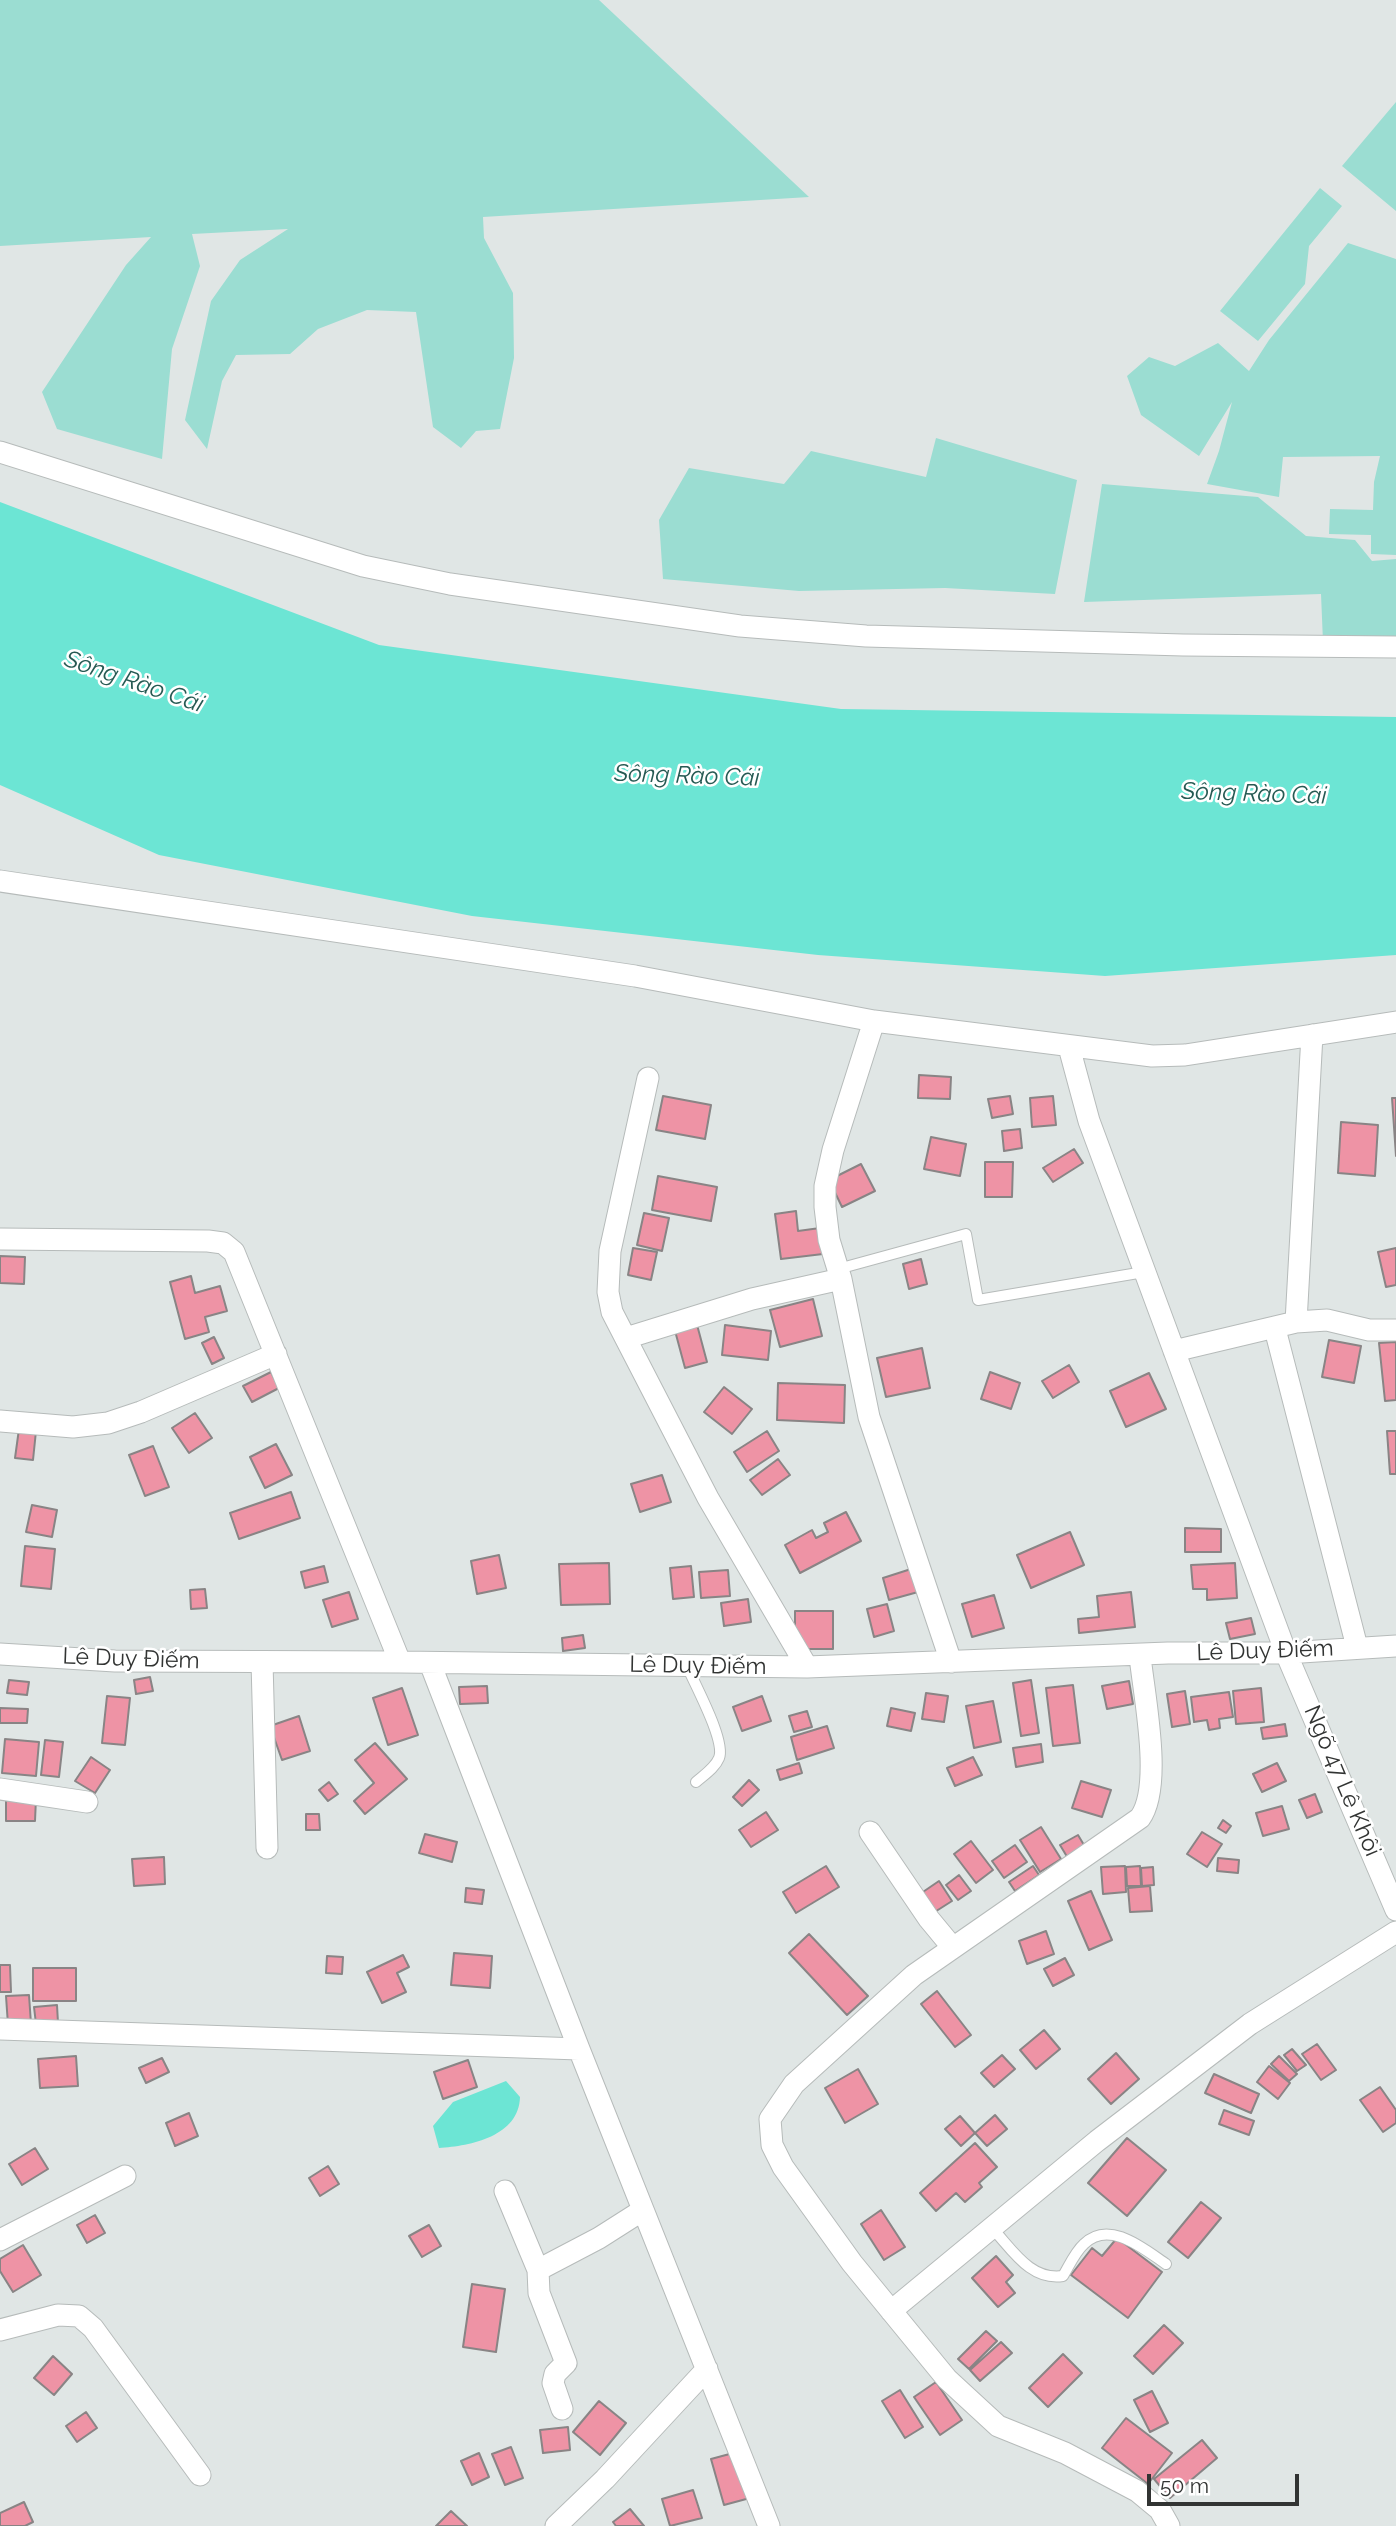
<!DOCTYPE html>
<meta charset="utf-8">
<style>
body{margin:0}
#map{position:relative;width:1396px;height:2526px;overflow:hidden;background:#e0e6e5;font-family:Raleway,sans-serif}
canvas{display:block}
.scale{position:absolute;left:1147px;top:2474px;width:152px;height:32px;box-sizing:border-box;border:4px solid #323433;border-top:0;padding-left:9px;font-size:21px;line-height:24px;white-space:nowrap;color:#323433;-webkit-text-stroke:5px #fff;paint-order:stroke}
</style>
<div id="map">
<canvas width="1396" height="2526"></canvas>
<div class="scale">50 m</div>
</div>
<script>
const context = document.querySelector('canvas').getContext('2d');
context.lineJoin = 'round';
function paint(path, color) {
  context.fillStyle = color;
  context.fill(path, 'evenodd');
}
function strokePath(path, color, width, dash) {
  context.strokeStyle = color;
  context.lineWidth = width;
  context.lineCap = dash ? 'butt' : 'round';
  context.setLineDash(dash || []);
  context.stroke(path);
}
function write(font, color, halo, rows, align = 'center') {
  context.font = font + ' Raleway,sans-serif';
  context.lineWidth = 5;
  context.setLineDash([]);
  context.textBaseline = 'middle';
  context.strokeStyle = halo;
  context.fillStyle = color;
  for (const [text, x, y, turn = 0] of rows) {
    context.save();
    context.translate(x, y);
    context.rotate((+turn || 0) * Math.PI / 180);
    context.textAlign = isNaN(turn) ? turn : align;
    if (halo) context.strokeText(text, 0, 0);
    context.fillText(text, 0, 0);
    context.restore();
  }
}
const green = new Path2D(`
 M0,0H599L809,197L483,217L484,238L513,293L514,358L500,429L476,431L461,448L433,427L416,312L367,310L318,329L290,354L236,355L222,381L207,449L185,420L211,301L240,260L288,229L192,234L200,266L172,349L162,459L57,429L42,392L126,265L151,237L0,246Z
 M1396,102V211L1342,166Z
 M1320,188L1342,206L1309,246L1305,284L1258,341L1220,311Z
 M1348,243L1396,259V555L1371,554V535L1329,534L1330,509L1373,510L1374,482L1380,456L1283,457L1279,497L1207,484L1219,451L1232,402L1199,456L1141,415L1127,376L1149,357L1175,366L1218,343L1249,371L1269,340Z
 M936,438L1077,480L1055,594L945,588L799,591L663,579L659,520L689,468L784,484L811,451L926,477Z
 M1102,484L1258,497L1306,536L1355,540L1372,561L1396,559V640L1323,642L1321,594L1084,602Z`);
const water = new Path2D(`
 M0,502L379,645L841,709L1396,717V955L1105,976L818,955L472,916L159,855L0,785Z
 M506,2081L520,2097C519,2136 471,2146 439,2148L433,2126L453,2102Z`);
const building = new Path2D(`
 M919,1075L951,1077L950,1099L918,1098Z
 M663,1096L711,1105L705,1139L656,1130Z
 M1010,1096L1013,1114L992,1118L988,1099Z
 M1053,1096L1056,1125L1032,1127L1030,1098Z
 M1392,1098H1396V1156Z
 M1341,1122L1378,1125L1375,1176L1338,1173Z
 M1020,1129L1022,1148L1004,1151L1002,1131Z
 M931,1137L966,1144L960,1176L924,1169Z
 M1074,1149L1083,1163L1053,1182L1043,1168Z
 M985,1162H1013L1012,1197H985Z
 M861,1164L875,1191L842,1207L829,1180Z
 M658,1176L717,1187L711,1221L652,1210Z
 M796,1211L798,1231L820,1228L823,1254L781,1259L775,1214Z
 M644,1213L669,1218L662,1251L637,1245Z
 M633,1248L657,1252L651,1280L628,1275Z
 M1396,1248V1285L1386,1287L1378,1252Z
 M0,1256L25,1257L24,1284L0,1283Z
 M921,1259L927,1284L909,1289L903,1264Z
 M191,1276L195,1293L220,1286L227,1311L205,1317L209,1332L185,1339L170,1282Z
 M813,1299L822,1336L780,1347L770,1310Z
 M696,1321L707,1362L685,1368L674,1327Z
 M725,1325L771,1331L768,1360L722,1355Z
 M214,1337L224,1358L212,1364L202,1343Z
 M1329,1340L1361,1346L1354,1383L1322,1377Z
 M1396,1342V1400L1385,1401L1379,1343Z
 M922,1348L930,1388L886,1397L877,1358Z
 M1069,1365L1079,1382L1053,1398L1042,1381Z
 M271,1372L279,1388L252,1402L243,1386Z
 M990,1372L1020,1383L1011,1409L981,1399Z
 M1149,1373L1166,1409L1126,1427L1110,1391Z
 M778,1383L845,1385L844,1423L777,1420Z
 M724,1387L752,1409L732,1434L704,1412Z
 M195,1413L212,1438L189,1453L172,1428Z
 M19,1429L36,1431L33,1460L15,1458Z
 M767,1431L779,1451L747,1472L734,1452Z
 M1387,1431H1396V1474H1390Z
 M276,1444L292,1475L265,1488L250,1457Z
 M153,1446L169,1487L145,1496L129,1455Z
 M778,1459L790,1475L762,1495L750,1480Z
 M662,1475L671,1502L640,1512L631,1484Z
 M291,1492L300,1518L239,1539L230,1513Z
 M32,1505L57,1510L52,1537L26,1532Z
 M846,1512L861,1541L800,1573L785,1545L812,1530L816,1538L828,1532L824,1523Z
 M1185,1528L1221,1529V1552H1185Z
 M1070,1532L1084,1565L1031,1588L1017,1555Z
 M25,1546L55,1549L51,1589L21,1586Z
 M499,1555L506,1588L477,1594L471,1561Z
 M609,1563L610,1604L561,1605L559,1564Z
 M1235,1563L1237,1598L1207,1600V1589H1193L1191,1565Z
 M324,1566L328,1582L305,1588L301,1572Z
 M691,1566L694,1597L673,1599L670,1568Z
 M911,1569L918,1592L889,1600L883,1578Z
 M728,1570L730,1596L701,1598L699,1572Z
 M205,1589L207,1608L191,1609L190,1590Z
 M349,1592L358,1619L332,1627L323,1600Z
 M1131,1592L1135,1627L1079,1633L1078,1619L1099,1617L1097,1596Z
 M994,1595L1004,1628L972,1637L962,1604Z
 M748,1599L751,1622L724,1626L721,1603Z
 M887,1604L894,1631L874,1637L867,1609Z
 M795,1611H833V1649H795Z
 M1251,1618L1255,1634L1230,1639L1226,1623Z
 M583,1635L585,1648L563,1651L562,1638Z
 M150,1677L153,1691L136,1694L134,1680Z
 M9,1680L29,1682L27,1695L7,1693Z
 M1031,1680L1039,1733L1021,1736L1013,1683Z
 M1129,1681L1133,1704L1107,1709L1102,1686Z
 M1073,1685L1080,1743L1053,1746L1046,1688Z
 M487,1686L488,1703L460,1704L459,1687Z
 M402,1688L418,1735L388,1745L373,1698Z
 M1261,1688L1264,1722L1236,1724L1233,1691Z
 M1185,1691L1190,1724L1172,1727L1167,1694Z
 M1229,1692L1233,1717L1219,1719L1220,1728L1209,1730L1207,1720L1194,1722L1191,1697Z
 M926,1693L948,1696L944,1722L922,1719Z
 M107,1696L130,1698L125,1745L102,1743Z
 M762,1696L771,1721L742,1731L733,1707Z
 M993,1701L1001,1742L974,1748L966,1706Z
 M0,1708L28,1709L27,1723H0Z
 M891,1708L915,1713L911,1731L887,1726Z
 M807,1711L812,1727L794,1732L789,1716Z
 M299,1716L310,1751L282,1760L270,1726Z
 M1285,1724L1287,1736L1263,1739L1261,1728Z
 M827,1726L834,1748L797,1760L791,1737Z
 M5,1739L39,1742L36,1776L2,1773Z
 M45,1740L63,1742L59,1777L41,1775Z
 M375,1743L407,1779L365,1814L354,1801L374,1783L355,1760Z
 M1041,1744L1043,1762L1016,1767L1013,1748Z
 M91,1757L110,1770L95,1793L75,1781Z
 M973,1757L982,1775L955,1786L947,1768Z
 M799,1763L802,1773L780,1780L777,1770Z
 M1277,1763L1286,1781L1262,1792L1253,1774Z
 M749,1780L759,1790L742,1806L733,1797Z
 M1081,1781L1111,1790L1102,1817L1072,1808Z
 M329,1782L338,1794L328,1801L319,1790Z
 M1315,1794L1322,1812L1307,1818L1299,1800Z
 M6,1798H36L35,1821H6Z
 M1282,1806L1289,1829L1263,1836L1256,1813Z
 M766,1812L778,1830L751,1847L739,1830Z
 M306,1814H319L320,1830H306Z
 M1223,1820L1231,1826L1226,1833L1218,1828Z
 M1041,1827L1061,1859L1040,1872L1020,1840Z
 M1202,1832L1222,1844L1207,1867L1187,1854Z
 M425,1834L457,1842L452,1862L419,1853Z
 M1078,1835L1087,1850L1069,1860L1060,1845Z
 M971,1841L993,1870L976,1883L954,1854Z
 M1015,1845L1027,1862L1004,1878L992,1861Z
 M164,1857L165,1884L134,1886L132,1859Z
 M1218,1858L1239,1860L1238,1873L1217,1871Z
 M826,1866L839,1887L796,1913L783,1892Z
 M1033,1866L1039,1875L1015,1891L1009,1882Z
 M1125,1866L1126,1892L1103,1894L1101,1867Z
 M1140,1866L1141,1886H1127L1126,1867Z
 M1153,1867L1154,1885L1142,1886L1141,1868Z
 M959,1875L971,1891L958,1900L946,1885Z
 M939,1881L952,1901L930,1915L917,1896Z
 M1150,1886L1152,1911L1130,1912L1128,1888Z
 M466,1888L484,1890L482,1904L465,1902Z
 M1091,1891L1112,1940L1089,1950L1068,1901Z
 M1046,1931L1054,1954L1027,1964L1019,1941Z
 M809,1934L868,1996L847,2015L789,1953Z
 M454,1953L492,1956L490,1988L451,1985Z
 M403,1955L409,1967L397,1973L406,1992L382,2003L367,1972Z
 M327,1956L343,1957L342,1974L326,1973Z
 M1065,1958L1074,1975L1053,1986L1044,1969Z
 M0,1965H10L11,1992H0Z
 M33,1968H76V2001H33Z
 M937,1991L971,2035L955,2047L921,2004Z
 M29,1995L31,2024L8,2025L6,1996Z
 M57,2005L58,2023L36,2024L34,2007Z
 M1044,2030L1060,2049L1036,2069L1020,2050Z
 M1317,2044L1336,2070L1321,2080L1302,2054Z
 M1292,2049L1306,2065L1297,2071L1284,2055Z
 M1116,2053L1139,2079L1111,2104L1088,2079Z
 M1002,2055L1015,2069L994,2087L981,2073Z
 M76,2056L78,2086L40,2088L38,2059Z
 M1279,2056L1297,2074L1289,2081L1271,2064Z
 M162,2058L169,2072L146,2083L139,2068Z
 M468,2060L477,2087L443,2099L434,2072Z
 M1269,2066L1290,2083L1278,2099L1257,2082Z
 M858,2069L878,2104L845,2123L825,2088Z
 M1214,2074L1259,2094L1251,2113L1205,2093Z
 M1380,2087L1396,2110V2123L1383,2132L1360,2100Z
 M1224,2110L1254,2121L1249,2135L1219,2124Z
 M189,2113L198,2136L175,2146L166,2123Z
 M995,2115L1007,2129L987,2146L975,2133Z
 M960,2116L975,2133L961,2146L945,2129Z
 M1127,2138L1166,2170L1127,2216L1088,2183Z
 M975,2143L997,2167L979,2183L982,2187L965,2202L956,2193L936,2211L920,2193Z
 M35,2148L48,2169L22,2185L9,2164Z
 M328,2166L339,2184L320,2196L309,2178Z
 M1201,2202L1221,2218L1188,2258L1168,2242Z
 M881,2210L905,2247L884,2260L861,2224Z
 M95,2215L105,2233L87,2243L77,2225Z
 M429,2225L441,2246L422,2257L409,2236Z
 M1117,2238L1162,2272L1128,2318L1071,2275L1092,2248L1102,2256Z
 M23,2245L41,2275L13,2292L0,2271V2259Z
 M996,2256L1013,2275L1006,2282L1015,2293L998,2307L972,2278Z
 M472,2284L505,2289L496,2352L463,2347Z
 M1164,2325L1183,2343L1153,2374L1134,2356Z
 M986,2331L997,2341L969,2369L958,2359Z
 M1001,2342L1012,2353L980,2381L970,2370Z
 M1063,2354L1082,2373L1048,2407L1029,2388Z
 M53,2356L72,2374L54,2395L34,2378Z
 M936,2382L962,2420L940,2435L914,2397Z
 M900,2390L923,2427L905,2438L882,2401Z
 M1152,2391L1168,2423L1150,2432L1134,2400Z
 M599,2401L626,2423L600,2455L573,2432Z
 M86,2412L97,2428L77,2442L66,2426Z
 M1126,2418L1172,2453L1148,2484L1102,2448Z
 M568,2427L570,2450L543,2453L540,2430Z
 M1202,2440L1217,2458L1170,2498L1154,2479Z
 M511,2447L523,2478L505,2485L492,2454Z
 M737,2452L750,2498L724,2505L711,2459Z
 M479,2453L489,2477L472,2485L461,2461Z
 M693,2490L702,2518L670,2526L662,2499Z
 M24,2502L33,2522L25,2526H0V2513Z
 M630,2509L644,2526H616L613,2522Z
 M451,2511L467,2526H436Z`);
const service = new Path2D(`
 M838,1269L966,1234L978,1300L1144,1272
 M687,1666C695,1685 726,1741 719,1758C715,1768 704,1775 696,1782
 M992,2228C1012,2249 1030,2281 1063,2276C1069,2266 1075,2252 1084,2244C1109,2219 1144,2249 1166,2264`);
const minor = new Path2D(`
 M0,452L363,566L450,584L740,626L866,636L1183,645L1396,647
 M0,881L635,976L874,1021L1152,1056L1185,1055L1396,1022
 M874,1021L833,1150L825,1186V1207L829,1240L841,1279L869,1417L951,1662
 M1069,1047L1089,1121L1286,1653L1396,1910
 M648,1078L610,1251L608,1292L612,1312L708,1498L807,1667
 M0,1239L208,1241L223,1243L234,1252L400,1662
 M1296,1322L1312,1035
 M1275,1329L1357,1647
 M626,1338L752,1299L841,1279
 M1174,1351L1296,1322L1327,1320L1369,1330H1396
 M0,1421L73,1427L108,1423L141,1412L276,1354
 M0,1654L115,1661L400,1662L807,1667L1168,1653H1286L1396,1646
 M1140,1656C1144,1696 1163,1786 1140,1818L914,1975L794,2084L770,2119L772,2145L783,2167L852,2263L947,2379L998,2426L1065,2453L1137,2491L1160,2510L1169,2526
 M262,1662L267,1848
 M430,1663L579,2049L769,2526
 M0,1789L87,1802
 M870,1832L929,1919L953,1948
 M0,2029L579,2049
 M505,2191L538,2270L599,2238L643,2210
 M0,2240L125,2176
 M538,2270L539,2293L566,2363L555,2374L553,2383L562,2409
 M891,2311L1097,2141L1250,2024L1396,1932
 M0,2330L58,2315L79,2316L93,2328L200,2475
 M556,2526L605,2479L707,2369`);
const streetNames = [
 ["Lê Duy Điếm",1265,1651,-2],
 ["Lê Duy Điếm",131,1659,2],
 ["Lê Duy Điếm",698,1666,1],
 ["Ngõ 47 Lê Khôi",1342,1781,67]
];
const waterNames = [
 ["Sông Rào Cái",134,682,19],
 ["Sông Rào Cái",687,776,2],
 ["Sông Rào Cái",1254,794,2]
];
paint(green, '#9bddd2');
paint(water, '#6ce5d4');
paint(building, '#ee93a5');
strokePath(building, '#898485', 2);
strokePath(service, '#b6bbba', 12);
strokePath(minor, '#b6bbba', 23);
strokePath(service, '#fff', 10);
strokePath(minor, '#fff', 21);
write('23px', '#323433', '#fff', streetNames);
write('italic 24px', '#265a53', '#fff', waterNames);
</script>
